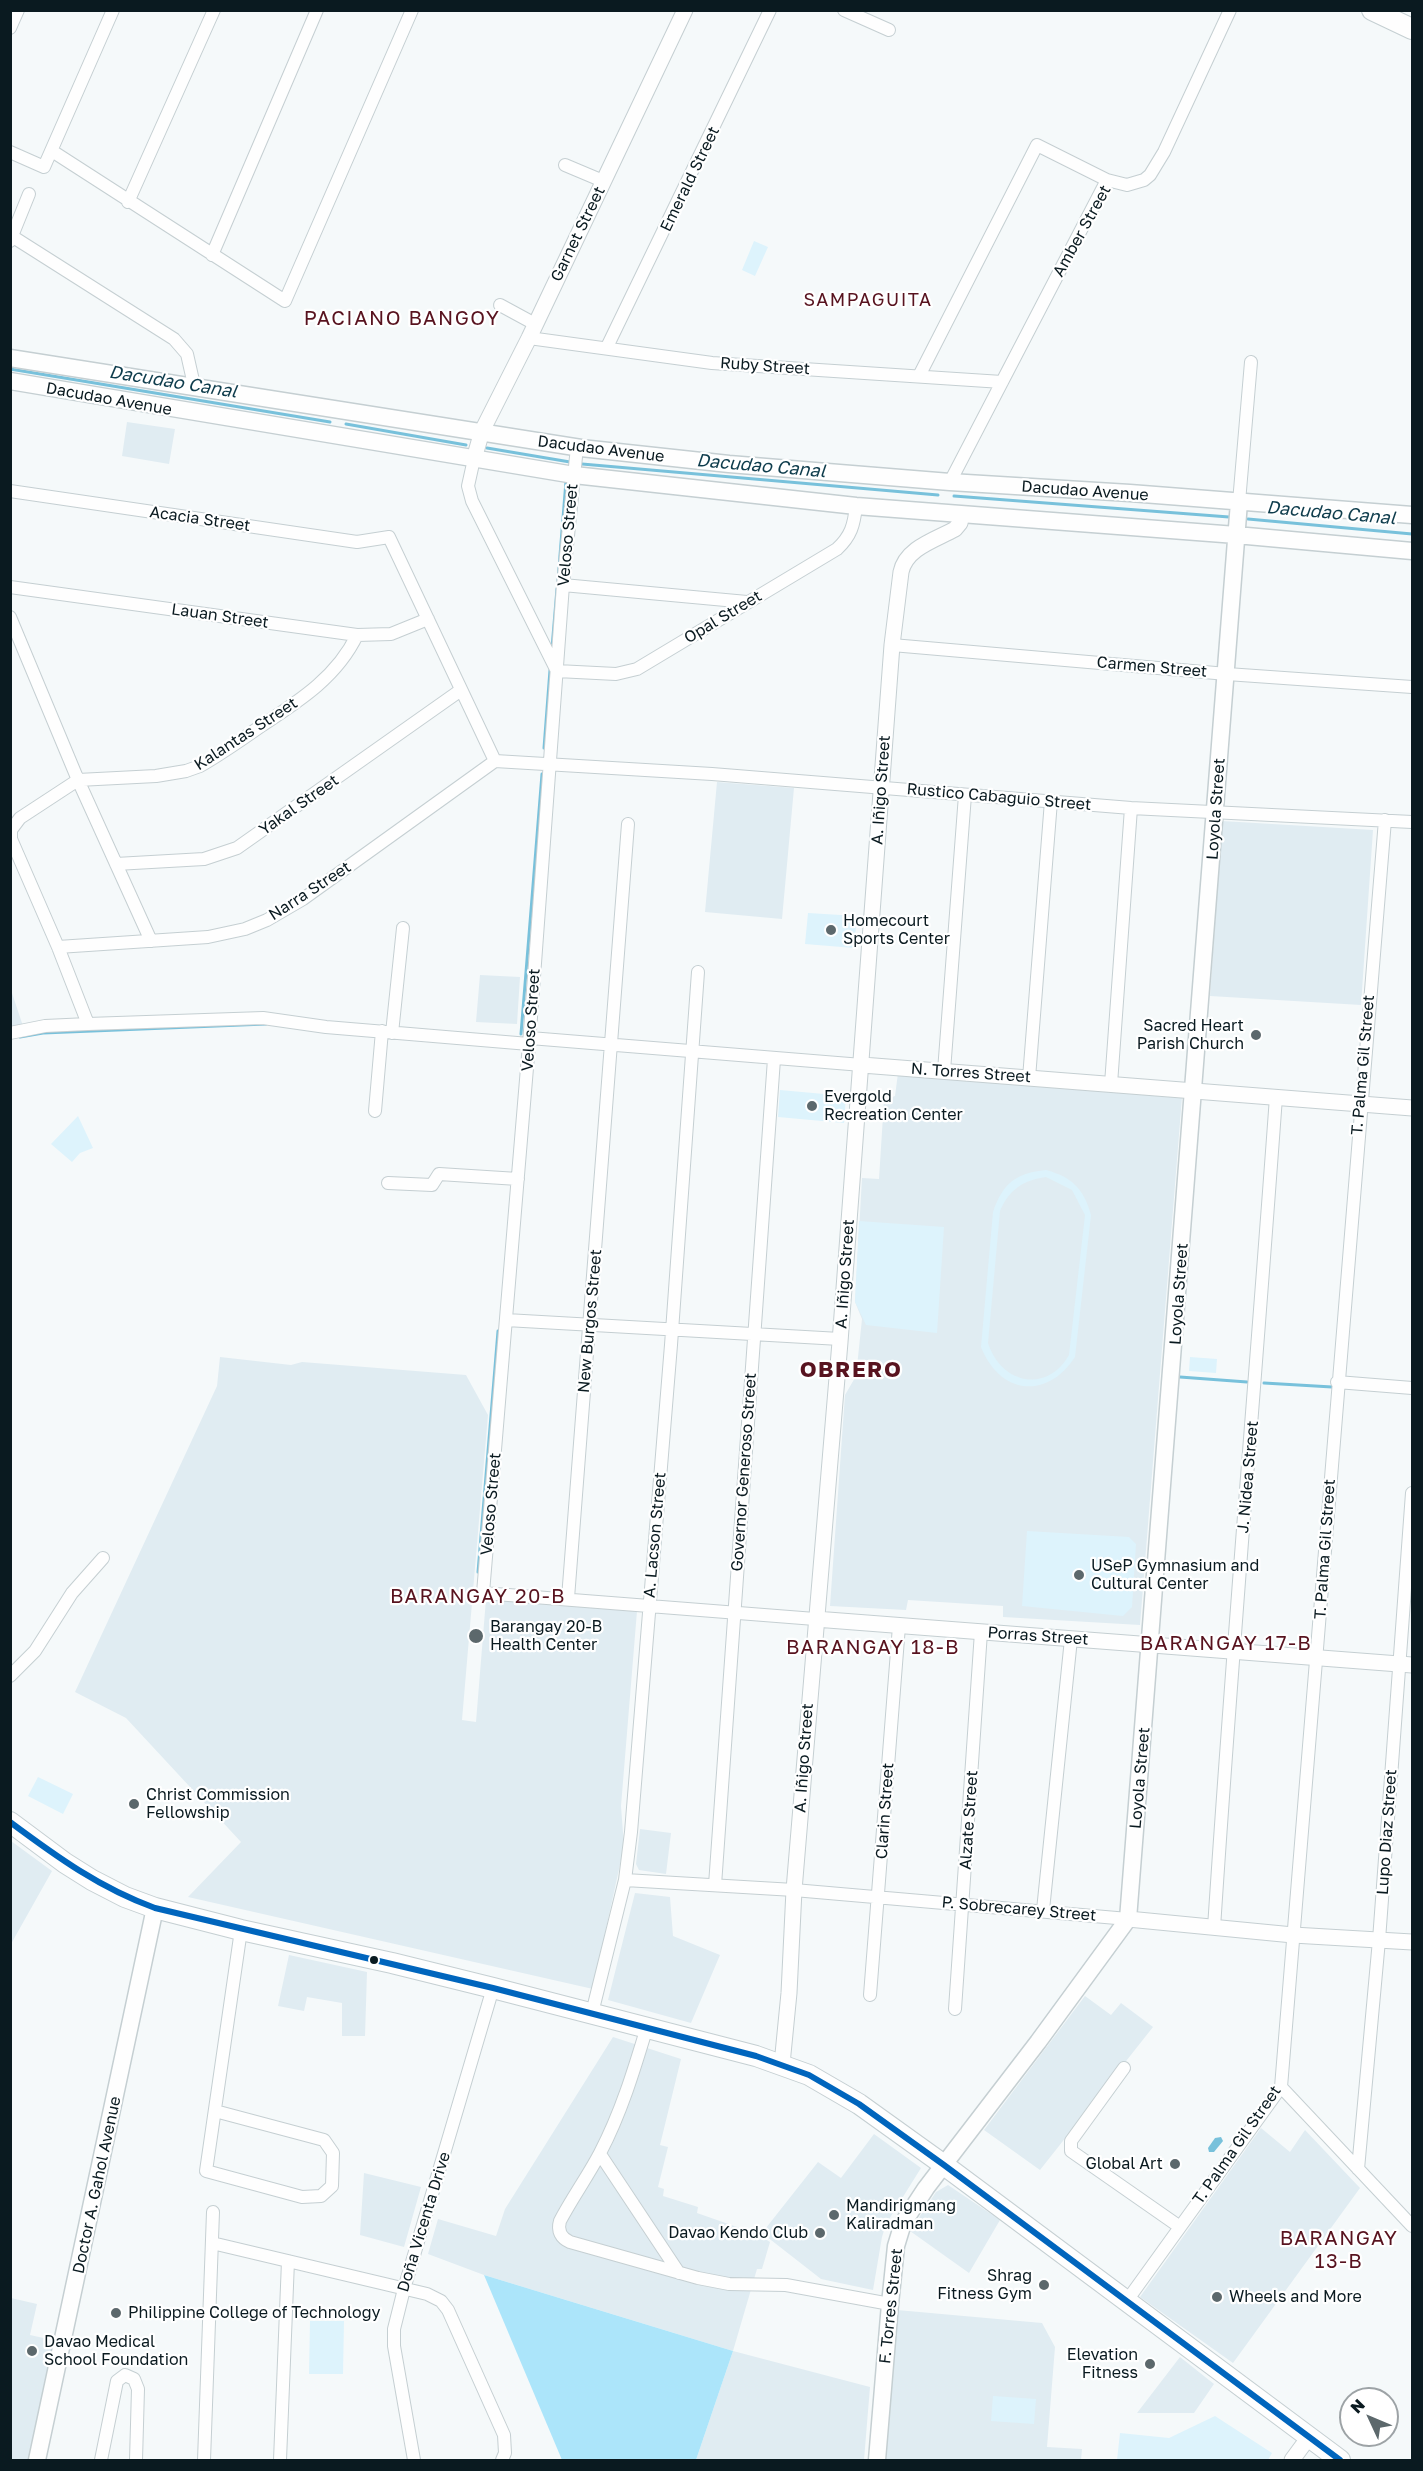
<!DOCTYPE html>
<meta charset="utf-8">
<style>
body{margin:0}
#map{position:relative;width:1423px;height:2471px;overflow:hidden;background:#f5f9fa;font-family:"Golos Text",sans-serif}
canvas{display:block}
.frame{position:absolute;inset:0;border:12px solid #0a1a20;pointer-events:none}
.north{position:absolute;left:1339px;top:2387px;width:60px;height:60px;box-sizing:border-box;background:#fff;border:2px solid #9da3a6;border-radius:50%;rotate:314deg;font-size:16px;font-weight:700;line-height:24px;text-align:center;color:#0a1a20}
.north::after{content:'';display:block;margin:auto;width:21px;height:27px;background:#5c686c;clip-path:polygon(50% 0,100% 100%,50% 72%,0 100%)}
</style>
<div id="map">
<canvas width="1423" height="2471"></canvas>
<div class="frame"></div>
<div class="north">N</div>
</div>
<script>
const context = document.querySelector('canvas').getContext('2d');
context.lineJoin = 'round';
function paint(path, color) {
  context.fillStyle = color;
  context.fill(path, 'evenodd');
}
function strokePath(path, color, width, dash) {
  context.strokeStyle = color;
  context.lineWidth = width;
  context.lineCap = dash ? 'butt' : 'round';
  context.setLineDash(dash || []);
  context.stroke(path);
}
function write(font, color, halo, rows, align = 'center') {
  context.font = font + ' "Golos Text",sans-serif';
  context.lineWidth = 4.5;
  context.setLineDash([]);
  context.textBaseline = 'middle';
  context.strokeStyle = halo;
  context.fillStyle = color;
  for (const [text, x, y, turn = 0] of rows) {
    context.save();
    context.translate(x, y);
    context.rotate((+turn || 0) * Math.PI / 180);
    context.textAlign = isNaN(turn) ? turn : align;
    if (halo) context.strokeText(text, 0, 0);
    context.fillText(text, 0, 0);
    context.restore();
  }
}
const built = new Path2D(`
 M127,422L175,429L169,464L122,456Z
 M717,782L794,788L782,919L705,912Z
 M1222,821L1373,830L1361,1005L1210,996Z
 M480,975L520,977L517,1024L476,1022Z
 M10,987L26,1035L10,1038Z
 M898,1073L1182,1097L1140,1625L1003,1617V1606L908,1600L906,1610L830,1606L845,1395L856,1376L862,1319L855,1302L862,1178L879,1179L884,1100L895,1096Z
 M220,1357L291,1365L302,1362L466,1375L488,1415L462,1720L476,1722L486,1599L637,1611L621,1806L624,1846L593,1989L188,1897L241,1842L126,1718L75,1692L217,1386Z
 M640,1829L671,1833L666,1874L639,1870L636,1864Z
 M11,1841L52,1871L11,1944Z
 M635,1893L670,1897L673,1936L720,1955L691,2023L608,2000Z
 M289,1955L367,1972L365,2036H342V2003L307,1997L304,2011L278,2006Z
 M1085,1996L1111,2015L1121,2003L1153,2027L1040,2170L984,2130Z
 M613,2037L681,2059L660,2145L668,2147L658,2187L664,2189L663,2196L698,2207L697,2213L757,2234L770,2242L762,2269H757L733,2351L870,2387L864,2460H696L733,2351L484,2275L428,2254L438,2219L496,2236L505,2209Z
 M1261,2128L1290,2152L1305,2130L1360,2188L1233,2363L1140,2297Z
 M874,2134L921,2168L886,2224L882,2237L873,2290L821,2279L762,2233L818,2162L841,2178Z
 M364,2173L421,2187L404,2247L360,2235Z
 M948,2185L1000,2220L969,2273L910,2231L936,2192Z
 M11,2298L37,2304L30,2335L57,2341L29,2460H11Z
 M897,2310L1042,2323L1055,2347L1047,2447L1082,2449L1081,2460H884Z
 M1180,2357L1214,2384L1194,2413H1137Z`);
const green = new Path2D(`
 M754,241L768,247L755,276L742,270Z
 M808,913L857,916L854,948L805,944Z
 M780,1090L846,1096L844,1123L778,1117Z
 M78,1116L93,1148L80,1153L72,1162L51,1144Z
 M1046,1170C1072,1177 1084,1189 1091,1215L1075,1357C1047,1400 1000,1395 981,1347L993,1212C1003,1183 1016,1173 1046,1170ZM1046,1177L1072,1190L1085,1215L1069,1355C1047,1394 1001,1384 988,1343L1000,1211C1009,1190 1023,1180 1046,1177Z
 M859,1221L944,1227L937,1333L866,1325L855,1302Z
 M1190,1357L1217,1359L1216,1373L1189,1371Z
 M1027,1531L1129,1537L1136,1544L1132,1607L1123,1616L1022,1606Z
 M38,1777L73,1794L63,1814L28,1796Z
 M310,2321H344L343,2374H309Z
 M993,2396L1036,2399L1034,2424L991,2421Z
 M1215,2416L1272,2453L1268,2460H1117L1120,2433L1169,2438Z`);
const forest = new Path2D(`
 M484,2275L733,2351L696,2460H562Z`);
const water = new Path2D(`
 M1221,2137L1223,2141L1214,2152H1209L1208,2148L1215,2138Z`);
const stream = new Path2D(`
 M10,369L330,422
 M346,424L466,445
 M487,448L570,462
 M582,464L938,495
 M954,496L1229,517
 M1248,519L1412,534
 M558,580L566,481
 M552,648L557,589
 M544,748L550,670
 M521,1034L542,774
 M20,1037L43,1033L266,1024
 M1180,1377L1247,1382
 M1264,1383L1332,1387
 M478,1572L498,1331`);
const minor = new Path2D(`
 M844,10L889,30
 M10,28L18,10
 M52,151L285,301L412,10
 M10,152L44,167L113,10
 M565,165L603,181
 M128,202L214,10
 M10,235L174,339L187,354L194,385
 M10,241L29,194
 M212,255L317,10
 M500,305L535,324
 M529,338L712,363L1002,382
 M607,347L770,10
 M919,376L1037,145L1107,180L1127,185L1144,180L1150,175L1164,152L1230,10
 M577,447L563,585L529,1044L483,1593L815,1619
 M474,459L468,486L472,501L557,671L616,674L637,669L837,549C851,536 854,525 856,506
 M950,482L1107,180
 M10,491L357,542L389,537L495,761
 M1239,502L1251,362
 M563,585L747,602
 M10,587L357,635L391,634L428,619
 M10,617L78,780L151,941
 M892,645L1227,674L1412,687
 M495,761L712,774L1131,808L1412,822
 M116,864L204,859L237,848L461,690
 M58,947L208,937L245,929L267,920L303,899L495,761
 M88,1024L58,947L11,839V830L20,818L78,780L156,776L186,771L200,766C221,754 241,740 261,726C299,701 337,677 357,635
 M10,1033L45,1026L88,1024L263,1018L326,1027L529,1044
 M392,1033L403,928
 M530,1038L862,1065
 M944,1071L965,795
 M1029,1078L1051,801
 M1111,1084L1131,808
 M375,1111L382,1031
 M388,1183L432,1185L439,1174L518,1179
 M506,1320L840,1339
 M1337,1382L1412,1388
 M568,1598L628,824
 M10,1676L35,1651L72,1593L103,1558
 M625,1880L794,1890L1128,1919
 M715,1885L774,1059
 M1043,1910L1071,1639
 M1214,1928C1232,1651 1256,1374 1276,1097
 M870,1995L899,1626
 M955,2009L981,1632
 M592,2013L625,1880L631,1832L671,1345L698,972
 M647,2027C634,2070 621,2113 600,2153C588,2176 572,2198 560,2221C557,2231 561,2238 570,2242L698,2278L729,2284L786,2285L890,2304
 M1124,2068L1071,2141V2151L1180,2227
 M1281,2087L1412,2226
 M215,2111L324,2140L333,2153L332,2186L321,2196L302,2197L206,2171L241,1930
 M600,2154L679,2273
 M1358,2169L1379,1940L1412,1493
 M212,2243L427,2294L441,2301L448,2310L504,2435L505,2453L502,2460
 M1126,2302L1281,2087L1385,820
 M101,2460L117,2381L125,2375L134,2379L138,2389L136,2460
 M204,2460L213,2212
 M280,2460L288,2261
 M414,2460L394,2346V2329L404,2289L493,1988`);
const tertiary = new Path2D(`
 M474,459L482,431L529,338L685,10
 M862,1065L1412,1108
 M815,1619L1412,1665
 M1128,1919L1293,1935L1412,1942
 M782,2064L789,1993L794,1890L840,1342L892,645L901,572C906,548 935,540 955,529L960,523L962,515
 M1292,2460L1309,2437`);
const secondary = new Path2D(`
 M10,358L581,448L729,464L950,482L1130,493L1412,515
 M10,381L574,475L856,506L1236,535L1412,551
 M37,2460L155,1908
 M877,2460L890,2304L896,2246L903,2223L926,2188L1038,2042L1128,1919L1239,502`);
const primary = new Path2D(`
 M1372,10L1412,29
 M10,1822L65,1863L92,1880L125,1897L155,1908L241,1930L392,1963L493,1988L756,2056L809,2075L859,2104L944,2165L1340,2460`);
const bus1 = new Path2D(`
 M10,1822C57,1857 100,1888 155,1908L493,1988L756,2056L809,2075L859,2104L944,2165L1340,2460`);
const markers = [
 [831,930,6,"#5c686c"],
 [1256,1035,6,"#5c686c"],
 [812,1106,6,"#5c686c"],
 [1079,1575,6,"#5c686c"],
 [476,1636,8,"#5c686c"],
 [134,1804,6,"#5c686c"],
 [374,1960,5,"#0a1a20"],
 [1175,2164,6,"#5c686c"],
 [834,2215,6,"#5c686c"],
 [820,2233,6,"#5c686c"],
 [1044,2285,6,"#5c686c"],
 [1217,2297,6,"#5c686c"],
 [116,2313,6,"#5c686c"],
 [32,2351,6,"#5c686c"],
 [1150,2364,6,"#5c686c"]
];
const streetNames = [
 ["Emerald Street",690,179,-64],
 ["Amber Street",1082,231,-61],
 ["Garnet Street",578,234,-64],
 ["Ruby Street",765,366,4],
 ["Dacudao Avenue",109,399,10],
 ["Dacudao Avenue",601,449,7],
 ["Dacudao Avenue",1085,491,4],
 ["Acacia Street",200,519,8],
 ["Veloso Street",568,535,-85],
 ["Lauan Street",220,616,8],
 ["Opal Street",723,617,-31],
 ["Carmen Street",1152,667,5],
 ["Kalantas Street",246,734,-33],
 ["A. Iñigo Street",881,790,-86],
 ["Rustico Cabaguio Street",999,797,5],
 ["Yakal Street",299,805,-35],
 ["Loyola Street",1216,809,-86],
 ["Narra Street",310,891,-33],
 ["Veloso Street",531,1020,-86],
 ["T. Palma Gil Street",1363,1065,-85],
 ["N. Torres Street",971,1073,4],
 ["A. Iñigo Street",845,1274,-86],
 ["Loyola Street",1179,1294,-86],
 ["New Burgos Street",590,1321,-85],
 ["Governor Generoso Street",744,1472,-86],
 ["J. Nidea Street",1248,1477,-85],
 ["Veloso Street",491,1504,-85],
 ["A. Lacson Street",655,1535,-85],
 ["T. Palma Gil Street",1325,1549,-86],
 ["Porras Street",1038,1636,4],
 ["A. Iñigo Street",804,1758,-86],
 ["Loyola Street",1140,1778,-85],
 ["Clarin Street",885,1811,-86],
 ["Alzate Street",969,1820,-86],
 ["Lupo Diaz Street",1387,1832,-86],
 ["P. Sobrecarey Street",1019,1909,5],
 ["T. Palma Gil Street",1237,2145,-55],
 ["Doctor A. Gahol Avenue",97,2185,-78],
 ["Doña Vicenta Drive",424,2222,-73],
 ["F. Torres Street",891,2306,-84]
];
const poiNames = [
 ["Homecourt",843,921],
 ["Sports Center",843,939],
 ["Sacred Heart",1244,1026,"right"],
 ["Parish Church",1244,1044,"right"],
 ["Evergold",824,1097],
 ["Recreation Center",824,1115],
 ["USeP Gymnasium and",1091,1566],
 ["Cultural Center",1091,1584],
 ["Barangay 20-B",490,1627],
 ["Health Center",490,1645],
 ["Christ Commission",146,1795],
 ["Fellowship",146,1813],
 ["Global Art",1163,2164,"right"],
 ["Mandirigmang",846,2206],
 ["Kaliradman",846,2224],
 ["Davao Kendo Club",808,2233,"right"],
 ["Shrag",1032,2276,"right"],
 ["Fitness Gym",1032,2294,"right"],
 ["Wheels and More",1229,2297],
 ["Philippine College of Technology",128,2313],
 ["Davao Medical",44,2342],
 ["School Foundation",44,2360],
 ["Elevation",1138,2355,"right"],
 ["Fitness",1138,2373,"right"]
];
const neighbourhoodNames = [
 ["SAMPAGUITA",868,300]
];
const waterNames = [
 ["Dacudao Canal",173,382,9],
 ["Dacudao Canal",761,466,5],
 ["Dacudao Canal",1331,513,5]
];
const quarterNames = [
 ["PACIANO BANGOY",402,319],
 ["BARANGAY 20-B",478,1597],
 ["BARANGAY 17-B",1226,1644],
 ["BARANGAY 18-B",873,1648],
 ["BARANGAY",1339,2239],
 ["13-B",1339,2262]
];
const districtNames = [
 ["OBRERO",851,1370]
];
paint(built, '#e0ecf2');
paint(green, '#ddf3fc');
paint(forest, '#ace5fa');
paint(water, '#78c1db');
strokePath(stream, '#78c1db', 3);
strokePath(minor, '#c5cfd2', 14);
strokePath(tertiary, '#c5cfd2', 17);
strokePath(secondary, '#c5cfd2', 19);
strokePath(primary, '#c5cfd2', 22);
strokePath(minor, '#fefefe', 12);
strokePath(tertiary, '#fefefe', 15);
strokePath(secondary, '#fefefe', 16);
strokePath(primary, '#fefefe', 20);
strokePath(bus1, '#0065bd', 6);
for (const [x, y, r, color] of markers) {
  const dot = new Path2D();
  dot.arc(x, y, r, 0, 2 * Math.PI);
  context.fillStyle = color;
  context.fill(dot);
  strokePath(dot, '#fff', 2);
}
write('16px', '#0a1a20', '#fff', streetNames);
write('16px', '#0a1a20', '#fff', poiNames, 'left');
context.letterSpacing = '1.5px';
write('18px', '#58131f', '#fff', neighbourhoodNames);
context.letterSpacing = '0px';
write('italic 18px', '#0e3c4c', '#fff', waterNames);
context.letterSpacing = '1.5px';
write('20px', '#58131f', '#fff', quarterNames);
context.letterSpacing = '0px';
context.letterSpacing = '1.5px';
write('bold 22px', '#58131f', '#fff', districtNames);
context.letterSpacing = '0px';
</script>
